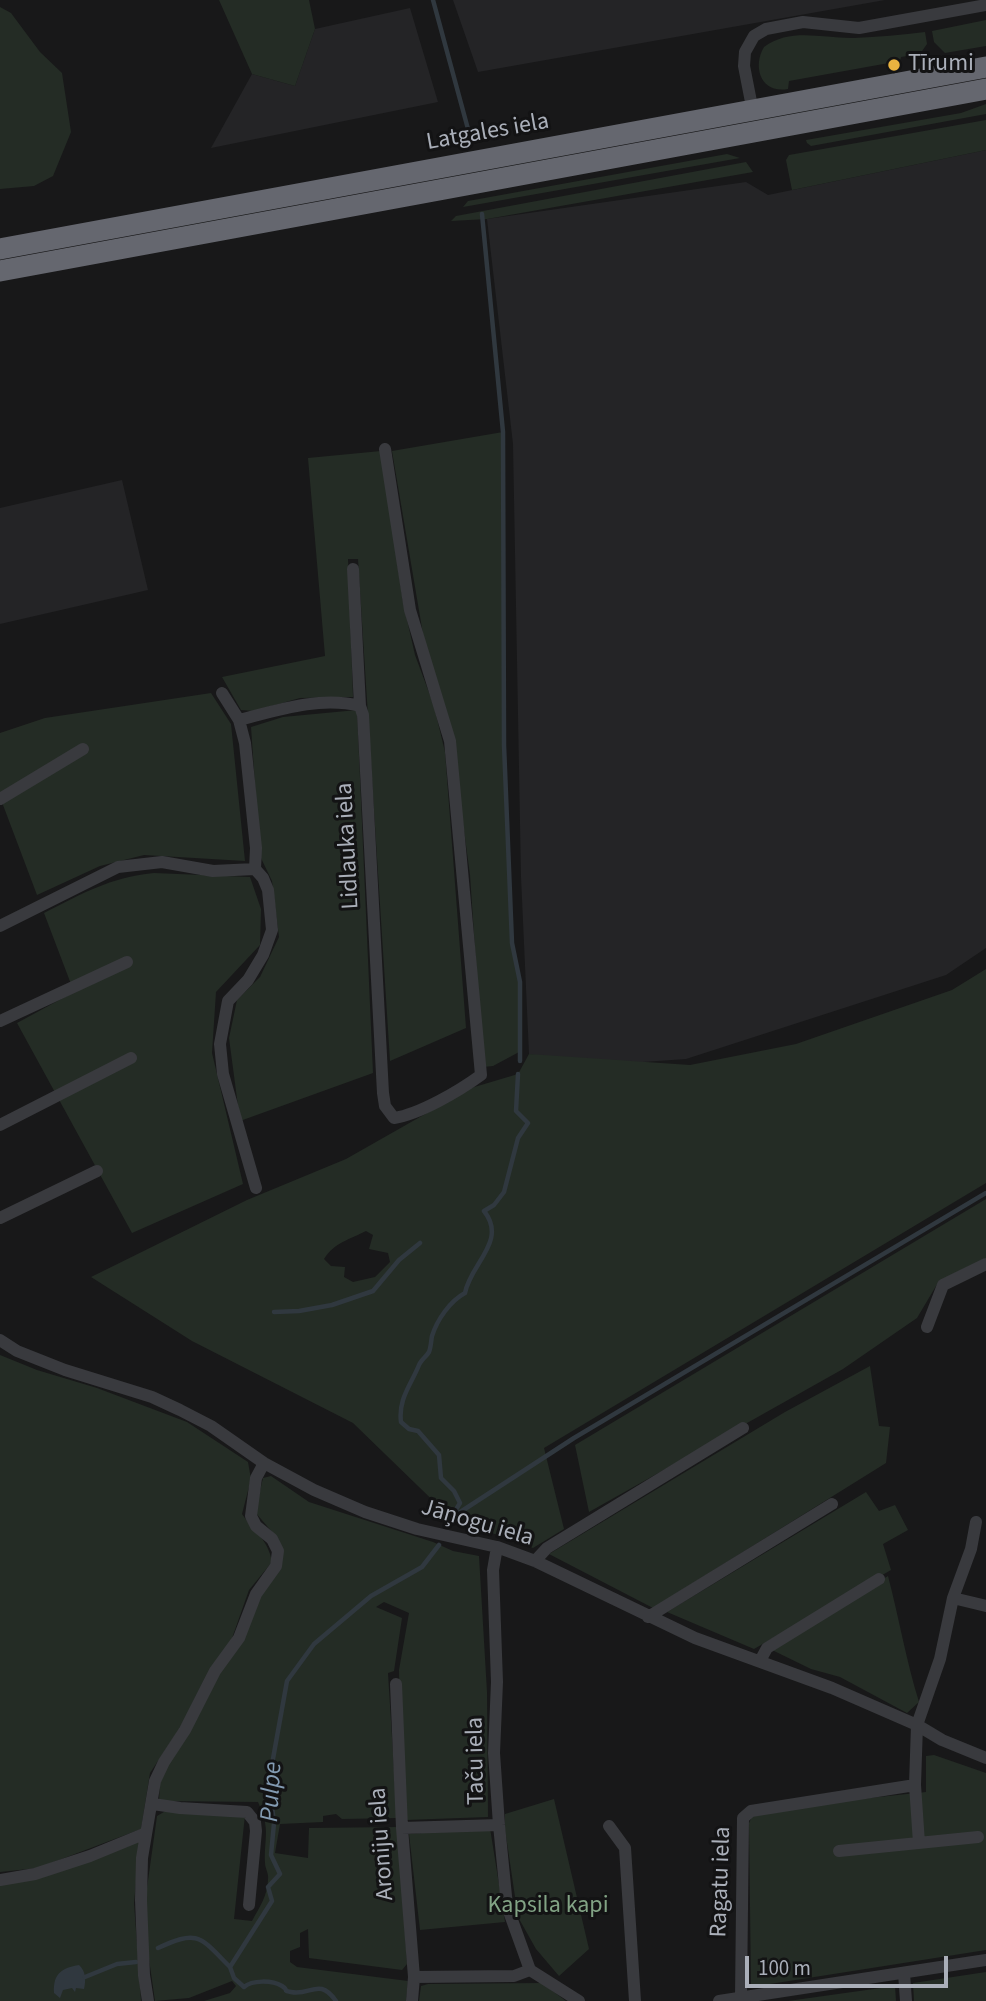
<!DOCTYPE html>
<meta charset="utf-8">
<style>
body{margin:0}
#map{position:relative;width:986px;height:2001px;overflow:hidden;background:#181819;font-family:"Source Sans 3",sans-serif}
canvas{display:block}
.scale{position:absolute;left:745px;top:1956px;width:203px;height:32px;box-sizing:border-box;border:4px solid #aaafb9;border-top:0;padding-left:9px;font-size:21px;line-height:24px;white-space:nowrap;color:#aaafb9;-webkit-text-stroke:5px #131314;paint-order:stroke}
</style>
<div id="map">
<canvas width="986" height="2001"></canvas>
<div class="scale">100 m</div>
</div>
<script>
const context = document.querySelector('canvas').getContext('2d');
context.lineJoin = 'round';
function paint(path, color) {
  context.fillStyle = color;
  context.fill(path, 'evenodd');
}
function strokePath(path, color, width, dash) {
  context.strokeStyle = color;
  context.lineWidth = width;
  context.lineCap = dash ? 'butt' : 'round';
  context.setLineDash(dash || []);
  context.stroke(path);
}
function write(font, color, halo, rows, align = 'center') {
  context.font = font + ' "Source Sans 3",sans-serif';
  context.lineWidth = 6;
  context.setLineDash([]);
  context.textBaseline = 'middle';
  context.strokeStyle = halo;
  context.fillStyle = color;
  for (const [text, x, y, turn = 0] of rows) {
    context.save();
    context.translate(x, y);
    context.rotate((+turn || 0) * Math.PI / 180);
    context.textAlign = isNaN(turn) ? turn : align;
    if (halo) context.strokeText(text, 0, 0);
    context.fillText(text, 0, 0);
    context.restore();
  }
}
const built = new Path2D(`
 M453,0H885L478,72Z
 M410,8L438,102L211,148L252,74L295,86L315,29Z
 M986,150V948L946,975L686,1059L600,1065L529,1054L521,877L513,444L487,219L746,182L768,195Z
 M122,480L148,590L0,624V508Z`);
const green = new Path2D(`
 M219,0H309L315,29L295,86L252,74Z
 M0,7L11,13L40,52L62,73L71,132L53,176L34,186L0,189Z
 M986,20V46L945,53L934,42L932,31Z
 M925,32L927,44L920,54L901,57L900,61L789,81L788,89C761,94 752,67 764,47C791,27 824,39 854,38C878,37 902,35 925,32Z
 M986,104V114L811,146L807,143L806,140L961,113Z
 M986,120V150L792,190L786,160L789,155Z
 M727,154L740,158L463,207L468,201Z
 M746,162L753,172L487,219L451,221L456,216Z
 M503,432L504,745L512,943L520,982L521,1051L493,1066L483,1067L470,875L450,725L424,640L392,451Z
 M381,451L403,602L415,655L434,706L445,752L466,1028L390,1061L358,559H348L353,697L300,698L254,711L241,710L222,677L325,656L308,458Z
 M211,693L231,724L245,861L144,855L100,866L37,895L0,797V733L45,718Z
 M357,710L373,1073L240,1121L229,1038L237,1000L260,977L279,937L272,881L260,856L251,727L283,717Z
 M154,873L250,877L261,909L260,945L216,992L212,1053L243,1184L132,1233L17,1023L74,992L44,913C84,893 108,878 154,873Z
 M986,969V1183L544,1448L564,1529L533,1548L451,1518L353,1423L192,1341L91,1277L247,1200L346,1159L471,1088L518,1074L529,1054L690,1065L796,1044L952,990ZM366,1231L373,1235L369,1249L388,1253L390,1262L375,1277L353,1282L344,1277L345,1267L331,1266L324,1259C335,1242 349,1240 366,1231Z
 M986,1199V1258L939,1281L917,1318L843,1369L589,1512L575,1445Z
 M0,1355L37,1370L97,1388L187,1422L248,1462L251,1479L242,1514C255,1533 268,1539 272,1562L249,1590L231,1641L176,1734L150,1773L141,1829L38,1868L0,1872Z
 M870,1366L879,1426L890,1427L886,1463L653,1608L549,1554L785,1412Z
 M271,1476L309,1502L433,1542L453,1551L479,1556L487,1692L488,1817L406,1820L400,1721L399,1670L409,1613L384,1602L376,1607L402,1618L394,1671L388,1673L397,1818L342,1819L336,1814L323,1816V1822L280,1824L275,1853L308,1858L309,1828L398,1827L407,1964L402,1970L309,1958L308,1929L300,1933V1947L290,1951V1962L297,1967L408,1981L406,2001H204L230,1993L236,1986L232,1981L189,1998L155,2001L148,1952L146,1895L157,1816L169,1809L245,1815L234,1919L252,1921C259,1908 268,1895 268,1879C269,1874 265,1868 265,1863C264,1836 271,1831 258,1802L159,1801L160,1783L168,1764L218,1674L245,1633L279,1540L255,1512L263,1478Z
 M866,1492L879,1511L895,1505L908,1530L883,1544L891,1570L754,1649L667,1612Z
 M888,1576C899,1618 906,1660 919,1702L907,1713L840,1677L811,1669L770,1649Z
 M934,1755L986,1773V1950L751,1987L749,1823L755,1810L926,1792V1756Z
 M554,1799L589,1949L559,1976L536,1949L518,1917L505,1829V1814Z
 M490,1828L505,1922L420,1930L409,1834Z
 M140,1841L134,1903L141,2001H0V1885Z
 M986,1972V2001H914L913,1983Z
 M542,1983L566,2001H419L421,1986L428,1984Z
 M895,1986L896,2001H788Z`);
const water = new Path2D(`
 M79,1965C86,1971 86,1981 84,1989L76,1988L75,1992L72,1988L63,1990L60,1998L54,1993C53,1973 62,1968 79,1965Z`);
const stream = new Path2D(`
 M433,0L468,129
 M482,214L503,432L504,745L512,943L520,982V1061
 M274,1312L299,1311L332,1305L373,1291L399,1260L420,1243
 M452,1516L460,1503L454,1491L441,1478L439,1455L418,1431L409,1429L401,1422C398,1399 411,1385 419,1365C421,1360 426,1357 429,1352C431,1347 431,1341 432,1336C437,1320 450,1301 465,1293C470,1264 508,1241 484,1211L494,1205L504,1192L518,1138L528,1123L516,1111L518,1074
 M450,1522L451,1518L574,1438L986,1193
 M158,1948C199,1929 200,1937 230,1967
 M85,1977L117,1964L136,1962
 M336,2001C319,1977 311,1996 291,1992C281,1990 290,1991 282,1986C272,1980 252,1980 244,1987L234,1978L230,1967L272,1901L268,1887L280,1874L271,1855L274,1823L269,1781L287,1681L314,1644L371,1596L422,1567L439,1545`);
const street = new Path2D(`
 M753,112L744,66L745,52L754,36L766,29L803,22L859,28L986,5
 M353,569L360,706L363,715L383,1093L385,1106L394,1118C420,1114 459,1091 481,1075L450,741L410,610L385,449
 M222,693L239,720L245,743L256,848L255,869L263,878L268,890L272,930L263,955L248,980L228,1001L220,1044L223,1074L256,1188
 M239,720C278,710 320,696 360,706
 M0,799L83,749
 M0,926L118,867L162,862L213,871L255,869
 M0,1021L127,962
 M0,1125L131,1058
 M0,1218L97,1171
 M927,1327L943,1285L986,1264
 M0,1340L17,1351L65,1370L152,1397L180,1410L211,1426L264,1463L314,1490L365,1512L417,1529L497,1547L535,1561L695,1638L832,1688L917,1725L942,1740L986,1758
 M497,1547L493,1570L497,1682L494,1753L499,1825L507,1906L530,1970
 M535,1561L547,1548L743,1428
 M953,1598L986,1606
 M648,1617L832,1504
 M760,1661L767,1648L879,1579
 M396,1684L402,1828L414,1977L412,2001
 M153,1804L180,1808L247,1812L255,1822L256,1831L249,1905
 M609,1826L625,1848L635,2001
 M402,1828L499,1825
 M919,1843L915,1785L917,1725L940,1659L953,1598L971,1549L976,1522
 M839,1851L978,1837
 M0,1880L35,1874L90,1856L146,1833
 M904,1973L906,2001
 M414,1977L514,1976L530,1970L579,2001
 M741,1997L743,1818L751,1811L915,1785
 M148,2001L144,1975L141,1900L142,1858L155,1781L164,1762L185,1730L215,1671L239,1638L256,1594L276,1566L278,1551L272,1539L256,1526L251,1516L256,1478L264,1463
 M719,2001L986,1960`);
const highway = new Path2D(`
 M0,249L986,67
 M0,271L986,89`);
const markers = [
 [894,65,7,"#e9b340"]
];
const poiNames = [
 ["Tīrumi",908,65]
];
const streetNames = [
 ["Latgales iela",488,133,-10],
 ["Lidlauka iela",349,846,-93],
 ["Jāņogu iela",477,1524,16],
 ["Taču iela",477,1761,-91],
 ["Aroniju iela",383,1844,-94],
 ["Ragatu iela",722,1882,-88]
];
const parkNames = [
 ["Kapsila kapi",548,1907]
];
const waterNames = [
 ["Pulpe",273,1792,-87]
];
paint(built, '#242426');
paint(green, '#242c25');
paint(water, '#30383f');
strokePath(stream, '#30383f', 4.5);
strokePath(street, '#393a3e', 12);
strokePath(highway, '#65676f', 21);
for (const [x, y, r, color] of markers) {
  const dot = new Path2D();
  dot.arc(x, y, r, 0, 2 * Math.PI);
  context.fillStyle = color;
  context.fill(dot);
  strokePath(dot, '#131314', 2.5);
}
write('24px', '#aaafb9', '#131314', poiNames, 'left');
write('24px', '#aaafb9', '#131314', streetNames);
write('24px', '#82a385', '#131314', parkNames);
write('italic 26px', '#839bb2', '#131314', waterNames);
</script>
